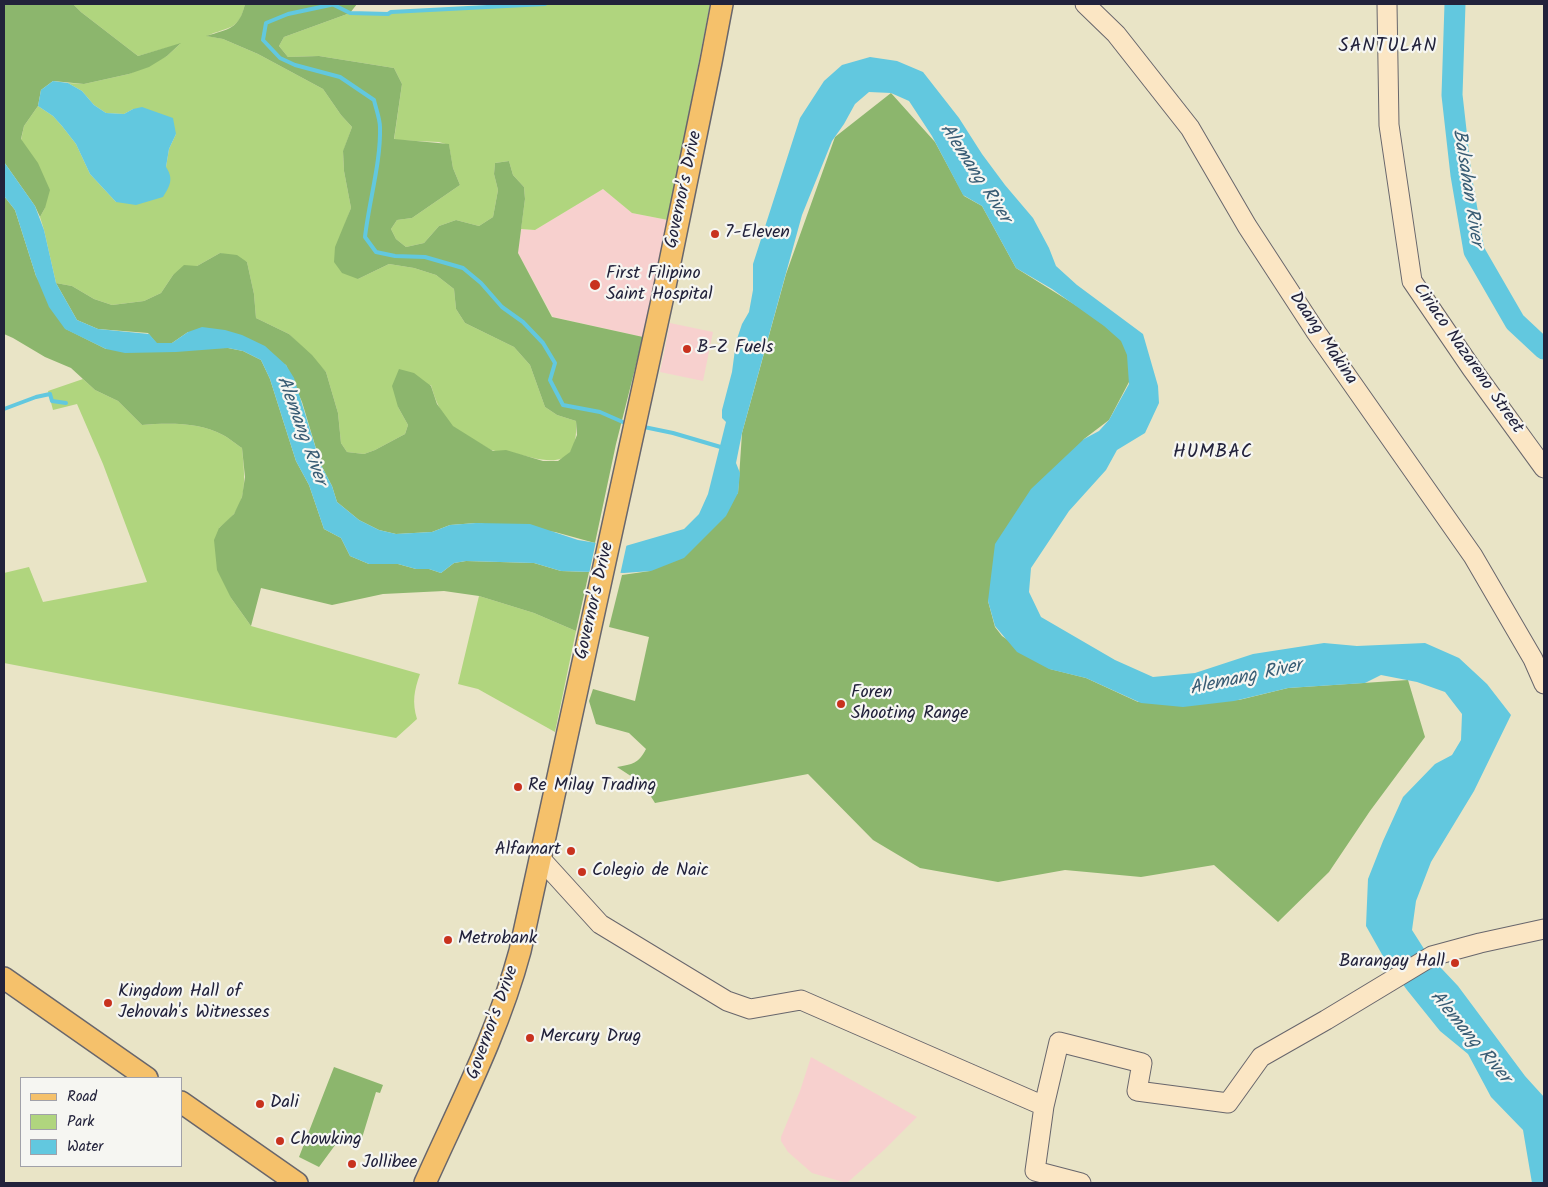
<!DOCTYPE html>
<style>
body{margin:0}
#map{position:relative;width:1548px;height:1187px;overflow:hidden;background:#e9e4c6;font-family:Kalam,sans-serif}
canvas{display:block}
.frame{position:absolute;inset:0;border:5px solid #22223b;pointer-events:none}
.legend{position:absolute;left:20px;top:1077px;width:162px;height:90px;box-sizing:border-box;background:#f6f6f2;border:1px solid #a1a1a9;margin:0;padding:6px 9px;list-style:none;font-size:15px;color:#22223b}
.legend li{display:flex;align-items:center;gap:10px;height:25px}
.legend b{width:25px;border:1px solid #a1a1a9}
</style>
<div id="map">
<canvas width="1548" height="1187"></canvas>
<div class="frame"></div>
<ul class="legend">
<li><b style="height:6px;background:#f5c16b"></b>Road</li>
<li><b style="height:14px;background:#b0d57e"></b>Park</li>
<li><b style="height:14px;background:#62c8df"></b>Water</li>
</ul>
</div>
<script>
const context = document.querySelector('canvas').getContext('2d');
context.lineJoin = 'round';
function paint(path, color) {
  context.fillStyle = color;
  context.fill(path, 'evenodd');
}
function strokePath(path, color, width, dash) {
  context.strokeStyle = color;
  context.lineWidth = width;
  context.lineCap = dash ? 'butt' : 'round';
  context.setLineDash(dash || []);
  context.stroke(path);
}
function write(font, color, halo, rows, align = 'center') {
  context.font = font + ' Kalam,sans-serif';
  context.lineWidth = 4.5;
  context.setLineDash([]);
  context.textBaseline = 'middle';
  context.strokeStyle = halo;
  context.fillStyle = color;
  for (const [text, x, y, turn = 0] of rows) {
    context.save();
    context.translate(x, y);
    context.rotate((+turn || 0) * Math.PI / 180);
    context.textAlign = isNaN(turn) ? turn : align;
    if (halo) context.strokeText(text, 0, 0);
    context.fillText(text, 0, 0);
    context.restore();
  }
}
const built = new Path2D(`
 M603,189L632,213L668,220L643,337L553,317L518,253L521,229L535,230Z
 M670,323L713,332L703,381L660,372Z
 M811,1057L917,1117L884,1150L847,1183L812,1173L788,1152L781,1141V1137L800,1091Z`);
const green = new Path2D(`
 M73,4H245C239,31 229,26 207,36L223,39L258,54L323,89L341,115L352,127L343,152L344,171L351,208L345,224L358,279L389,264L414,268L436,275L454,289L456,309L465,323L514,347L530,365L545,407L557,415L576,421C579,474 545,461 510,452C504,450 497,452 491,450C487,448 456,429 452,426C441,414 435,400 431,385L398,407L408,425L405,434L375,450L364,454L347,452L341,443L338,413L326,372L289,334L256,318L254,294L247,262L220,253L197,266L173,275L161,293L144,301L112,305L94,299L72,286L56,283L44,230L40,217L45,208L21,140L24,126L38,106L53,116L62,126L76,144L90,174L116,202L166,167L169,149L176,134L133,109L124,114L106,113L94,105L82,91L68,83L84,84L129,74L167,56L180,44L138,56L81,12Z
 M545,4H710L668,220L632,213L603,189L535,230L521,229L525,199L524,187L513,175L509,161L495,163L494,174L498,190L493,217L479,226L456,220L439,226L424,243L406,247L396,239L391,229L397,220L412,218L460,185L453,168L449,145L439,142L394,140L402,84L394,68L319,56L288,57L279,46L284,37L350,13L388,14L391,12Z
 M83,379L95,390L118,401L142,425C168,423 199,422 223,435C229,438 236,444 242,448C244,470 248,496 234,514C230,519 224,524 219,528L231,598L251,626L420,674C414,691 412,702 417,719L396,738L4,663V573L29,567L43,602L147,582L103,464L77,404L53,410L48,391Z
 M479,596L534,613L576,631L555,732L478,689L458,684Z`);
const forest = new Path2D(`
 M4,4H73L81,12L138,56L181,43L167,56L149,67L129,74L84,84L53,81L41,90L38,106L24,126L21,139L38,163L50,190L45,208L40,217L35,206L4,162Z
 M245,4H357L350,13L284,37L279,46L288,57L319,56L394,68L402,84L394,139L449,144L453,168L460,185L412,218L397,220L391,229L396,239L406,247L424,243L439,226L456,220L479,226L493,217L498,190L494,174L495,163L509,161L513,175L524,187L525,199L518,253L552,317L643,337L616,444L595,543L555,532L476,523L450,525L432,532L396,534L379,530L359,520L337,502L332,486L321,465L302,402L286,365L188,332L172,343H156L148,333L98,329L77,320L56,283L72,286L94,299L112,305L144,301L161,293L173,275L184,265L197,266L220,253L237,255L247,262L254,294L256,318L289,334L312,355L326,372L338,413L341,443L347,452L364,454L375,450L405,434L408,425L398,407L392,386L399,369L414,373L431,386L437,404L453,426L493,451L506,450L543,461H558L570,452L577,435L576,421L557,415L545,407L530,365L514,347L465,323L456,309L454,289L436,275L414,268L389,264L358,279L342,273L334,262L335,247L351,208L344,171L343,151L352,127L341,115L323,89L258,54L223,39L206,36C229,29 239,29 245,4Z
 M891,93L935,142L964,196L982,206L1016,268L1130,339L1129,382L1109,420L1084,439L988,601L995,627L1002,636L1050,669L1086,678L1138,702L1239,700L1288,688L1408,680L1425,737L1370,811L1329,872L1278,922L1214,865L1141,877L1065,870L998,882L920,868L873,840L808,774L655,803L643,784L617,767C633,764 638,764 646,749L629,733L596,724L589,701L593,689L635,701L649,637L609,627L622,575L650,571L738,493L742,433L786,274L835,137Z
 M4,196L15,210L36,276L66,329L106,349L228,348L243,351L261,360L270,379L288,436L296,461L309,485L324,529L341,538L350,556L369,564H398L416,569H429L441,573L454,563L466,561L534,563L561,571L589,572L576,631L534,613L479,596L444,591L383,594L332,605L261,588L251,626L231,598L217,570L214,540L219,528L234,514L242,497L245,477L242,448C236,444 229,438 223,435C199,422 168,423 142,425L118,401L95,390L71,368L45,357L13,338L4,334Z
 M334,1067L383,1085L380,1093L376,1092L362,1138L344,1133L319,1167L299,1157Z`);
const water = new Path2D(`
 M870,57L897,61L923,72L959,118L982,154L1005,185L1033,218L1049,248L1056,266L1077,285L1143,334L1158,386L1159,403L1145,433L1117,450L1106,470L1069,511L1031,568L1029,592L1041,617L1115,660L1153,677L1195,673L1253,654L1324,643L1357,646L1425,643L1459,658L1487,684L1511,715L1474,791L1431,862L1416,901L1412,930L1426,952L1458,986L1525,1076L1544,1097V1183H1532L1523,1130L1491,1097L1468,1054L1440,1031L1407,990L1384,958L1366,926L1368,879L1383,841L1403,797L1435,764L1452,755L1461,740L1462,714L1445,692L1417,682L1381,675L1365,683L1288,688L1234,701L1183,707L1141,703L1086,678L1049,669L1017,652L995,626L988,601L995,544L1031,489L1084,439L1099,431L1109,420L1129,384L1127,355L1121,341L1104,326L1052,289L1016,268L982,206L963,195L932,136L909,101L891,93L869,92L855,104L844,124L832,141L802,215L742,433L736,463L740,473L738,493L726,516L684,558L651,571L624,573L561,571L534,563L466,561L454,563L441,573L429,569H416L398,564H369L350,556L341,538L324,529L309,485L296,461L288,436L270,379L261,360L243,351L228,348L176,352L125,353L106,349L65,329L49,307L36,276L15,210L4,196V162L35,206L44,230L56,283L77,320L98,329L149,334L157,343H172L188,332L202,327L225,330L242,335L265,346L286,365L294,378L321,465L332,486L337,502L359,520L379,530L396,534L432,532L450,525L476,523L530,524L578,540L622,547L684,529L699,514L708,494L726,422L722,418V410L732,372L736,342L742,324L749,312L753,290V264L800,118L824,81L842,65Z
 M53,81L68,83L82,91L94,105L106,113L124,114L133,109L142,107L173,118L176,134L169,149L166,167C174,179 170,186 163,197L136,205L116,202L90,174L76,144L62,126L53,116L38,106L41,90Z`);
const pier = new Path2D(`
 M596,541L622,544L627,543L620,575L589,574Z`);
const stream = new Path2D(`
 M335,4L288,14L266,23L263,40L280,58L295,65L340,77L374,100C376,109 380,119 380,127C381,162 369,201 365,237L376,252L395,256L425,257L463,268L481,283L502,307L523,322L543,343L555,363L550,380L563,405L600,412L625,423
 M334,5L350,13L388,14L391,12L545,4
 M4,409L36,397L50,394L52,401L66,403
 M644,427L673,433L724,448`);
const river = new Path2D(`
 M1455,4L1452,95L1461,175L1474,251L1515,322L1544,349`);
const secondary = new Path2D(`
 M1085,4L1116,34L1190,128L1247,226L1316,332L1473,556L1533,659L1544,684
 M1387,4L1389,125L1412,281L1472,369L1544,468
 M540,858L600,924L727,1001L750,1009L801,1000L1044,1106
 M1081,1183L1035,1171L1044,1106L1059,1042L1142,1063L1137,1091L1228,1103L1261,1057L1326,1020L1432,956L1480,943L1544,929`);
const primary = new Path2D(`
 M4,978L147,1078
 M181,1102L297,1183
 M425,1183C459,1107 498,1033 520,951L663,296L711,62L722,4`);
const markers = [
 [715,234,5,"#c8321e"],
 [595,285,6,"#c8321e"],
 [687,349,5,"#c8321e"],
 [841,704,5,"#c8321e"],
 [518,787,5,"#c8321e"],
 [571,851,5,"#c8321e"],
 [582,872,5,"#c8321e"],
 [448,940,5,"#c8321e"],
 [1455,963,5,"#c8321e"],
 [108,1003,5,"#c8321e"],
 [530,1038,5,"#c8321e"],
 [260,1104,5,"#c8321e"],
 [280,1141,5,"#c8321e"],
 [352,1164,5,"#c8321e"]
];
const streetNames = [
 ["Governor's Drive",685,190,-78],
 ["Daang Makina",1322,339,56],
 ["Ciriaco Nazareno Street",1467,359,55],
 ["Governor's Drive",596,601,-77],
 ["Governor's Drive",494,1023,-70]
];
const poiNames = [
 ["7-Eleven",725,234],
 ["First Filipino",606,275],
 ["Saint Hospital",606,296],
 ["B-Z Fuels",697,349],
 ["Foren",851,694],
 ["Shooting Range",851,715],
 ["Re Milay Trading",528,787],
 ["Alfamart",561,851,"right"],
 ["Colegio de Naic",592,872],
 ["Metrobank",458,940],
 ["Barangay Hall",1445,963,"right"],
 ["Kingdom Hall of",118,993],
 ["Jehovah's Witnesses",118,1014],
 ["Mercury Drug",540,1038],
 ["Dali",270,1104],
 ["Chowking",290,1141],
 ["Jollibee",362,1164]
];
const neighbourhoodNames = [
 ["SANTULAN",1388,48],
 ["HUMBAC",1213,454]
];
const waterNames = [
 ["Alemang River",974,174,57],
 ["Balsahan River",1466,188,81],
 ["Alemang River",300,431,70],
 ["Alemang River",1246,679,-12],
 ["Alemang River",1469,1038,50]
];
paint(built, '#f7d0ce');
paint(green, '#b0d57e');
paint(forest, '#8cb66d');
paint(water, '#62c8df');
paint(pier, '#e9e4c6');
strokePath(stream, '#62c8df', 4);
strokePath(river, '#62c8df', 21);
strokePath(secondary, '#68666c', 21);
strokePath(primary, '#68666c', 24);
strokePath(secondary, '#fbe6c4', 19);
strokePath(primary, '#f5c16b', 21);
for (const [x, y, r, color] of markers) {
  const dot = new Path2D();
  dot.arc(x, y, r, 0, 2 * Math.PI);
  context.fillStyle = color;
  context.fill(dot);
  strokePath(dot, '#f6f6f2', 2);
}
write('18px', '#22223b', '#f6f6f2', streetNames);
write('18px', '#22223b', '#f6f6f2', poiNames, 'left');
context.letterSpacing = '1px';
write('19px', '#22223b', '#f6f6f2', neighbourhoodNames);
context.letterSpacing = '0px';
write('italic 19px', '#385c74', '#f6f6f2', waterNames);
</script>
